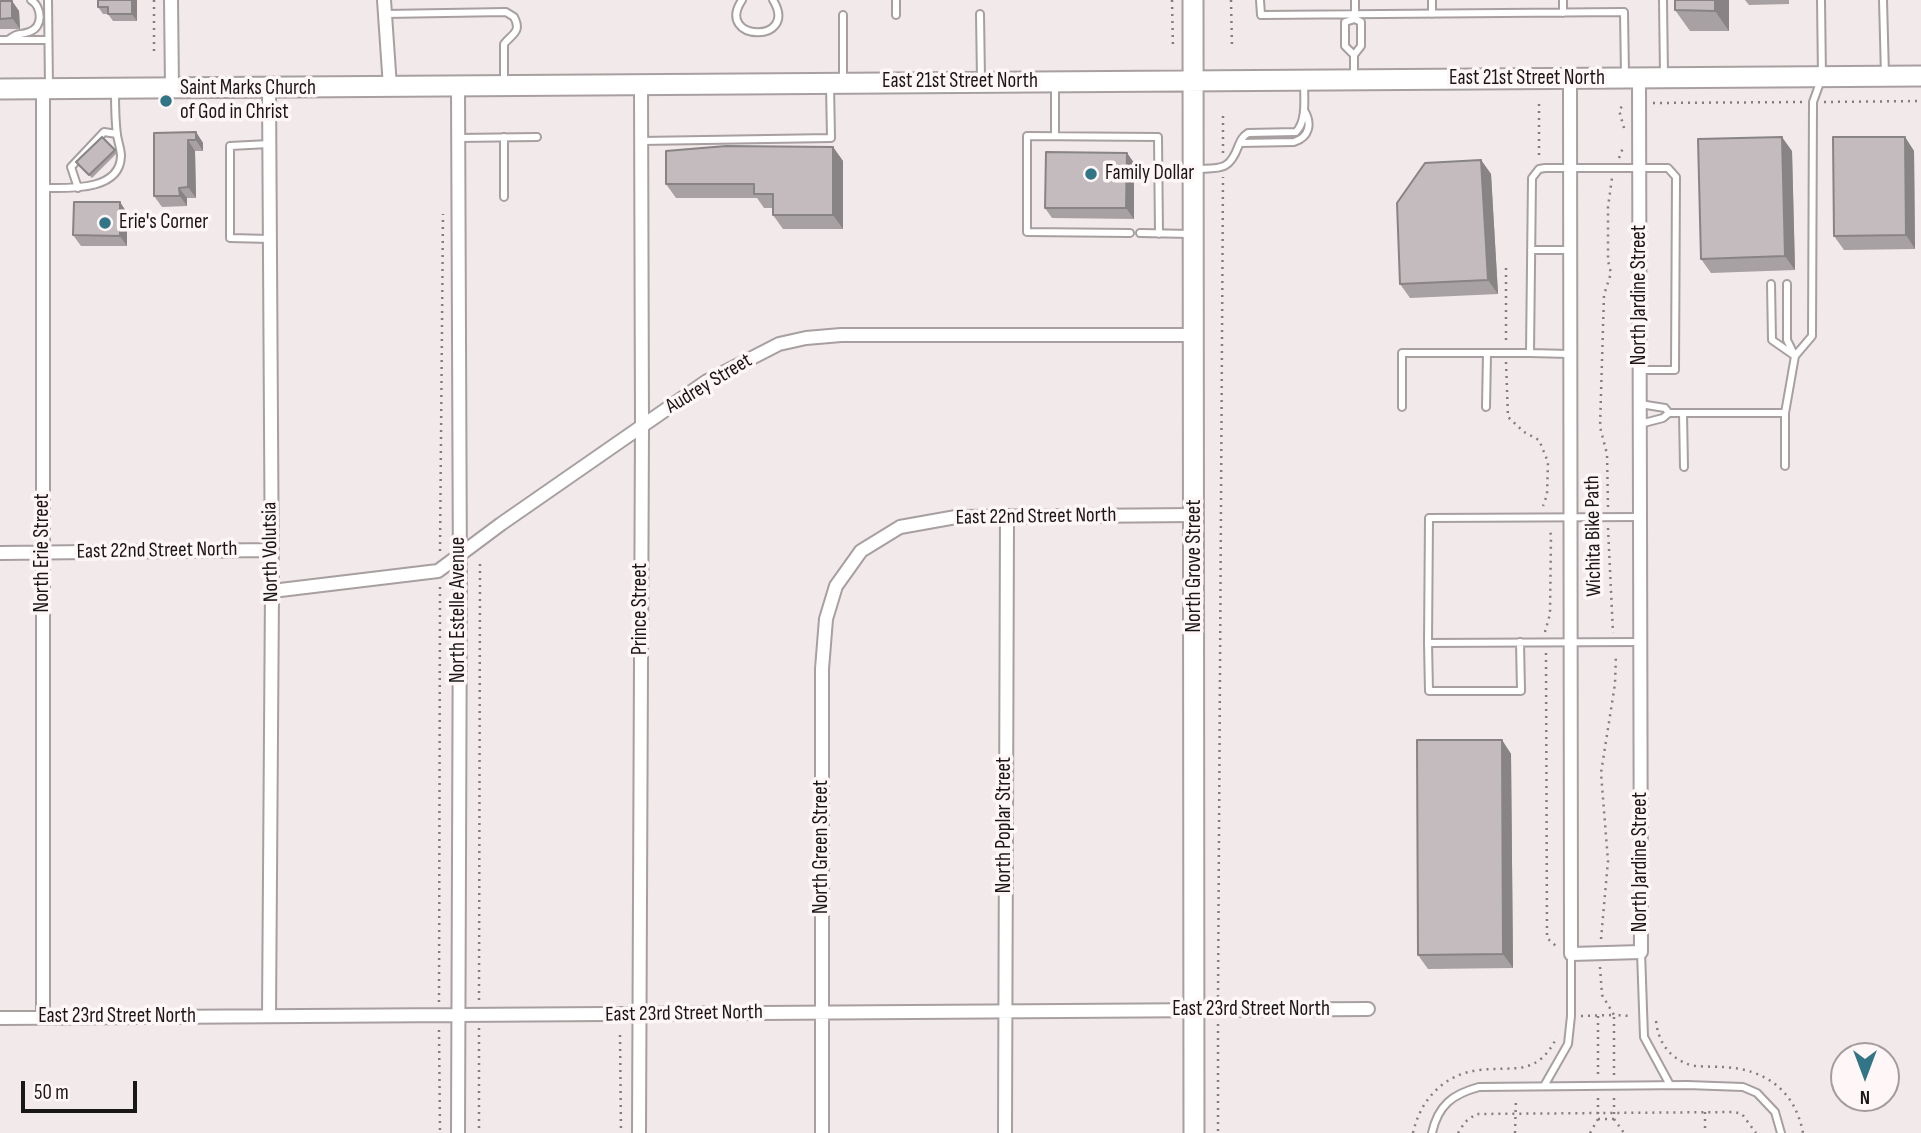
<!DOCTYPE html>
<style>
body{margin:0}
#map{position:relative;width:1921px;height:1133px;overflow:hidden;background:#f1e9ea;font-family:"Sofia Sans Condensed",sans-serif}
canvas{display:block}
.north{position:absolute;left:1830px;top:1042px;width:70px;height:70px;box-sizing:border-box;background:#fff6f8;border:2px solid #a39d9e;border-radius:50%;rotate:180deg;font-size:19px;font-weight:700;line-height:28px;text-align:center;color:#1a1717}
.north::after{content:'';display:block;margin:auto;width:24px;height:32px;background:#327586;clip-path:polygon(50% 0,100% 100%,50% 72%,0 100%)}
.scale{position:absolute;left:21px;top:1081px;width:116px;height:32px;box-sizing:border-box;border:4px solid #1a1717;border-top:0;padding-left:9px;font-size:21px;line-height:24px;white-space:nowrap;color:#1a1717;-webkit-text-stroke:5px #fff6f8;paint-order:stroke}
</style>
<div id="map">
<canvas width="1921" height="1133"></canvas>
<div class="north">N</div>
<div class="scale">50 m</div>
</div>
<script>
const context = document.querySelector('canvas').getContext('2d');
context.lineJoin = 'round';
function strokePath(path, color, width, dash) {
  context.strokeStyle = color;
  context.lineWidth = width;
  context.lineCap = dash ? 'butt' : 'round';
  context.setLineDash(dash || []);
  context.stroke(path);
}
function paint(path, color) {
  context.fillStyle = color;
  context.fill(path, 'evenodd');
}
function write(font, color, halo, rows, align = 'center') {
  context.font = font + ' "Sofia Sans Condensed",sans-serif';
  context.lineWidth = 7;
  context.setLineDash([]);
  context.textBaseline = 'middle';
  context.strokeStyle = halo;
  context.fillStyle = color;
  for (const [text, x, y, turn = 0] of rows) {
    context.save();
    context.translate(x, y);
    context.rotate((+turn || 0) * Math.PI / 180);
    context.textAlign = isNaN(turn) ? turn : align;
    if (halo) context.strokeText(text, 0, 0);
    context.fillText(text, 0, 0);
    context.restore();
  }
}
const path = new Path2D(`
 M1172,0L1173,49
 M1231,0L1232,48
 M154,51V0
 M1824,102L1921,101
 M1653,103L1804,102
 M1539,104V157
 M1624,128L1619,110L1625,103
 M1223,153V115
 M1619,158L1624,145
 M1506,268V342
 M1506,362L1508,417L1524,432L1539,440L1548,462L1547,495L1543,506
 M1608,507L1607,454L1600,427L1604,295L1611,273L1608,261V207L1612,178
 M1608,528L1613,633
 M440,551L443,214
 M1545,632L1550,614L1551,535L1549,528
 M1546,653L1547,938L1557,947
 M1601,939L1608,861L1601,773L1615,684L1616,654
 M1600,967L1602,995L1614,1015L1632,1016
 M1218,997L1223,177
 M479,1000L480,564
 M439,1002L440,585
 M1581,1016L1614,1015V1077
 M1598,1016V1076
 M1656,1021C1658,1040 1667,1055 1685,1063C1695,1068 1712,1066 1723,1067C1765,1069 1795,1090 1803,1133
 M1218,1024V1133
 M479,1028V1133
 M439,1030L440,1133
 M620,1035L621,1133
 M1614,1098V1119L1624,1133
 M1705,1112V1133
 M1598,1119H1614
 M1413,1133C1420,1100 1444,1074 1479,1070C1515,1066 1537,1077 1557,1037
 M1458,1133L1465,1122L1476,1114L1734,1112L1742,1114L1756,1133
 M1515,1133L1516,1098
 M1590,1133L1598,1119V1096`);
const lane = new Path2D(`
 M48,0L49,87
 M742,0C714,42 800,44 773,0
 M896,0V15
 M1260,0L1261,15L1624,12L1625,76
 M1355,0V17
 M1563,0V13
 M1663,0L1664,75
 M1883,0L1885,75
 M385,14L506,12L514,17C522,32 512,34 504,44V81
 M980,14L981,80
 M1432,14V0
 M0,40H48
 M8,40C20,31 18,36 29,32C44,27 42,7 31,0
 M1354,55L1345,46V22L1355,19L1361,22V46L1354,55V79
 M843,80V15
 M1055,85V136
 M504,137V197
 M458,138L537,137
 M641,141L831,138L830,85
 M1240,143L1294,142C1310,137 1312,123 1304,110
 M269,144L230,146V238L270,239
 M1197,169C1220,168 1229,171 1238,147C1241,140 1242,137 1248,133L1296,132C1307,121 1304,98 1304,83
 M43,188C67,188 120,192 121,156C121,149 118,142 117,135C115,120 115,105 115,91
 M78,188L71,167L104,132L117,134
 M1130,233L1027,232V136L1158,137L1159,234
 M1140,233L1192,234
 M1531,250H1571
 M1771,284L1772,340L1795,356
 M1787,284V340L1794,354
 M1570,354L1530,353L1532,178L1539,169L1545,168H1668L1676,177L1675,370H1640
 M1640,404L1665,408L1669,413
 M1402,407V353H1530
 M1486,407L1487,353
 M1683,413L1684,467
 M1640,424L1663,418L1669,413H1785L1795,356L1812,336L1813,102L1822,77L1821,0
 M1785,466V413
 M1640,642L1428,643L1429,518L1640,517
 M1428,643L1429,691H1521L1520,642
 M1641,952L1644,1037L1670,1085
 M1544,1086L1568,1044L1571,1016V954
 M1432,1133C1438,1105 1453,1094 1479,1087L1687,1085L1743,1087L1757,1093L1775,1112L1781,1133`);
const street = new Path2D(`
 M171,0L172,88
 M384,0L390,87
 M1570,79L1571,954L1641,952L1639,78
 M43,89V1017
 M0,553L271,550
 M272,591L438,571L501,524L707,381L779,344L806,338L841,335H1194
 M269,1016L272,591L269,88
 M0,1018L1368,1009
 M458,1133L460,585L458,87
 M639,1133L642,426L641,85
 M822,1133V669L826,619L836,586L861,551L900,527L956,517L1195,515
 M1005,1133L1007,516`);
const secondary = new Path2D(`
 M1193,0L1194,1133
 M0,89L1921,76`);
const wall = new Path2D(`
 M137,0V21H113L108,14H103L98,7Z
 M1729,0V31H1690L1675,10Z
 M1745,0H1789V4L1749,5Z
 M0,1H12L19,11L20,29H0Z
 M196,132L203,143V151H195L196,198H187V206L162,207L154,196V133Z
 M1905,137L1914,151L1915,249L1844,250L1834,236Z
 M833,147L843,161V229H783L773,215V208H764L757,198H676L666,184Z
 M115,150L117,153L92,178L76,162Z
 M1792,151L1795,270L1711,273L1701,259Z
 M1127,153L1134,163V219L1052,218L1045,208Z
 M1481,160L1491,174L1498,294L1410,298L1400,284Z
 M120,202L127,213V246H81L73,235Z
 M1502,740L1511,754L1513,968L1428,969L1418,955Z`);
const shadedWall = new Path2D(`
 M132,0H137V21L132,14Z
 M1715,0H1729V31L1715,11Z
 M12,1L19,11L20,29L12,18Z
 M196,132L203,143V151L196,140Z
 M1782,137L1792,151L1795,270L1785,256Z
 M1905,137L1914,151L1915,249L1906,235Z
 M188,140L195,151L196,198L188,187Z
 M833,147L843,161V229L833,215Z
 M1127,153L1134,163V219L1126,208Z
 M1481,160L1491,174L1498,294L1488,280Z
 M179,188L187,198V206L180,196Z
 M120,202L127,213V246L120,236Z
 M1502,740L1511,754L1513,968L1503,954Z`);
const building = new Path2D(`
 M98,0H132V14H108V7H98Z
 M1675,0H1715V11L1675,10Z
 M0,1H12V18L0,19Z
 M196,132V140H188V187L179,188L180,196H154V133Z
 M102,137L115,150L89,175L76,162Z
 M1782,137L1785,256L1701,259L1698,139Z
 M1833,137H1905L1906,235L1834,236Z
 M726,146L833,147V215H773V194H754V184H666V151Z
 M1046,152L1127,153L1126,208H1045Z
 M1481,160L1488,280L1400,284L1397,203L1425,163Z
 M74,202H120V236L73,235Z
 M1417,740H1502L1503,954L1418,955Z`);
const markers = [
 [166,101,7,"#327586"],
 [1091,174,7,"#327586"],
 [105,223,7,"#327586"]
];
const streetNames = [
 ["East 21st Street North",1527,79],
 ["East 21st Street North",960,82],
 ["North Jardine Street",1640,295,-90],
 ["Audrey Street",709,384,-31],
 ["East 22nd Street North",1036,517,-1],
 ["Wichita Bike Path",1594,536,-91],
 ["East 22nd Street North",157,551,-1],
 ["North Volutsia",271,552,-91],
 ["North Erie Street",43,553,-90],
 ["North Grove Street",1195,566,-90],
 ["Prince Street",641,609,-90],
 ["North Estelle Avenue",459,610,-90],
 ["North Poplar Street",1005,825,-90],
 ["North Green Street",822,847,-90],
 ["North Jardine Street",1641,862,-90],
 ["East 23rd Street North",1251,1010],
 ["East 23rd Street North",684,1014,-1],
 ["East 23rd Street North",117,1017]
];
const poiNames = [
 ["Saint Marks Church",180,89],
 ["of God in Christ",180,113],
 ["Family Dollar",1105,174],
 ["Erie's Corner",119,223]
];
strokePath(lane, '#a79fa0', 10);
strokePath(street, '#a79fa0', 16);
strokePath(secondary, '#a79fa0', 23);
strokePath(path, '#837e7e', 2.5, [2, 5]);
strokePath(lane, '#fff', 6);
strokePath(street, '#fff', 12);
strokePath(secondary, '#fff', 19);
paint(wall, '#a8a1a3');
paint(shadedWall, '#888384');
paint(building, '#c3bbbd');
strokePath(building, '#888384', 2);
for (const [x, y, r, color] of markers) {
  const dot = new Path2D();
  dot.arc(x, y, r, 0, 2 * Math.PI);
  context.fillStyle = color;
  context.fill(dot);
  strokePath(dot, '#fff6f8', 2.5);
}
write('21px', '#1a1717', '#fff6f8', streetNames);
write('21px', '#1a1717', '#fff6f8', poiNames, 'left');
</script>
